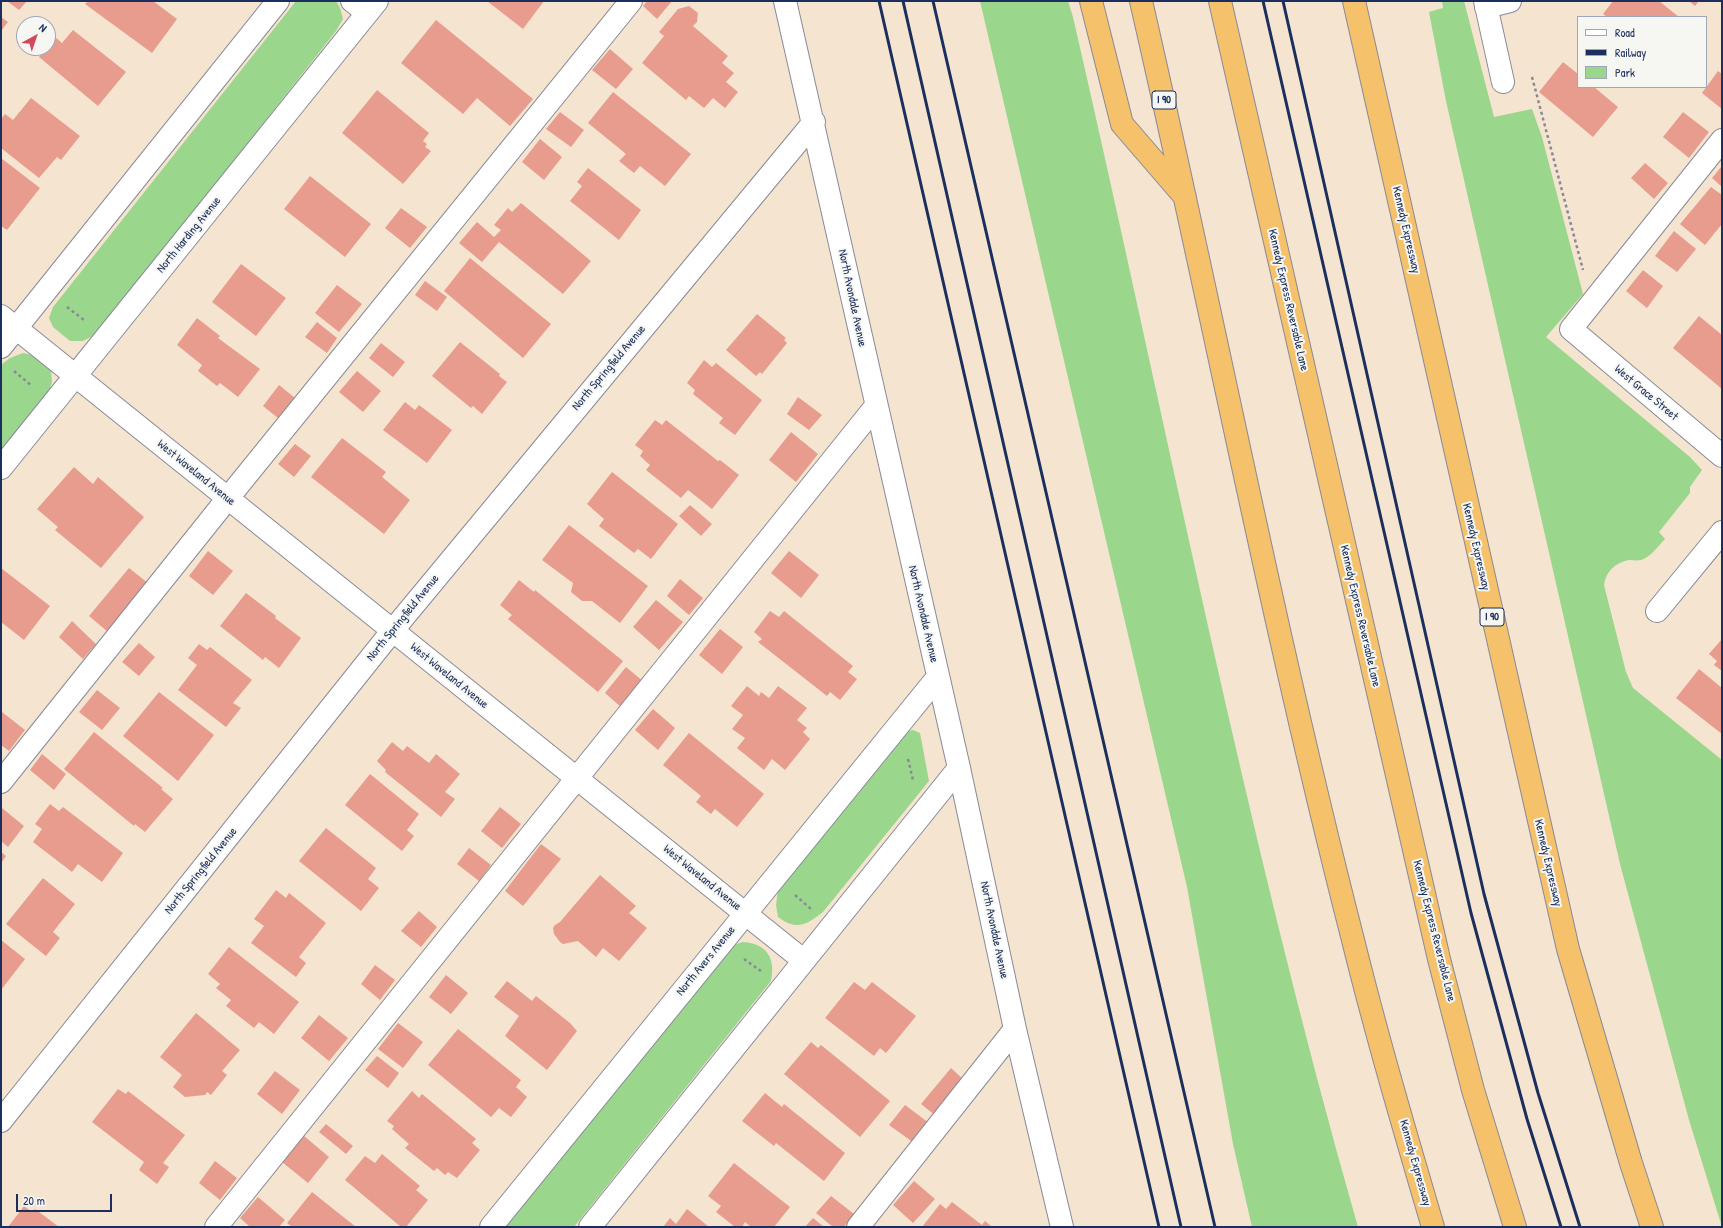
<!DOCTYPE html>
<style>
body{margin:0}
#map{position:relative;width:1723px;height:1228px;overflow:hidden;background:#f5e4d0;font-family:"Patrick Hand",sans-serif}
canvas{display:block}
.frame{position:absolute;inset:0;border:2px solid #1b2f5e;pointer-events:none}
.legend{position:absolute;left:1577px;top:16px;width:130px;height:72px;box-sizing:border-box;background:#f6f6f2;border:1px solid #9ea6b7;margin:0;padding:5px 7px;list-style:none;font-size:12px;color:#1b2f5e}
.legend li{display:flex;align-items:center;gap:8px;height:20px}
.legend b{width:20px;border:1px solid #9ea6b7}
.north{position:absolute;left:16px;top:16px;width:40px;height:40px;box-sizing:border-box;background:#f6f6f2;border:1px solid #9ea6b7;border-radius:50%;rotate:40deg;font-size:11px;font-weight:700;line-height:16px;text-align:center;color:#1b2f5e}
.north::after{content:'';display:block;margin:auto;width:14px;height:18px;background:#d1495b;clip-path:polygon(50% 0,100% 100%,50% 72%,0 100%)}
.scale{position:absolute;left:16px;top:1194px;width:96px;height:18px;box-sizing:border-box;border:2px solid #1b2f5e;border-top:0;padding-left:5px;font-size:12px;line-height:14px;white-space:nowrap;color:#1b2f5e;-webkit-text-stroke:3px #f6f6f2;paint-order:stroke}
</style>
<div id="map">
<canvas width="1723" height="1228"></canvas>
<div class="frame"></div>
<ul class="legend">
<li><b style="height:5px;background:#fff"></b>Road</li>
<li><b style="height:5px;background:#1b2f5e"></b>Railway</li>
<li><b style="height:11px;background:#9ad78c"></b>Park</li>
</ul>
<div class="north">N</div>
<div class="scale">20 m</div>
</div>
<script>
const context = document.querySelector('canvas').getContext('2d');
context.lineJoin = 'round';
function paint(path, color) {
  context.fillStyle = color;
  context.fill(path, 'evenodd');
}
function strokePath(path, color, width, dash) {
  context.strokeStyle = color;
  context.lineWidth = width;
  context.lineCap = dash ? 'butt' : 'round';
  context.setLineDash(dash || []);
  context.stroke(path);
}
function write(font, color, halo, rows, align = 'center') {
  context.font = font + ' "Patrick Hand",sans-serif';
  context.lineWidth = 4;
  context.setLineDash([]);
  context.textBaseline = 'middle';
  context.strokeStyle = halo;
  context.fillStyle = color;
  for (const [text, x, y, turn = 0] of rows) {
    context.save();
    context.translate(x, y);
    context.rotate((+turn || 0) * Math.PI / 180);
    context.textAlign = isNaN(turn) ? turn : align;
    if (halo) context.strokeText(text, 0, 0);
    context.fillText(text, 0, 0);
    context.restore();
  }
}
const green = new Path2D(`
 M296,1H336L340,8L343,19L336,31L98,333L83,341H70L53,327L49,318L53,307Z
 M980,1H1068L1073,17C1166,421 1244,828 1358,1227H1252L1233,1144L1187,887Z
 M1442,1H1464L1494,117L1532,109L1542,137L1583,294L1546,337L1690,457L1702,470L1690,487V493L1659,532L1665,539C1658,546 1651,557 1641,560C1638,561 1633,560 1629,560C1615,563 1606,571 1604,585L1626,672L1633,688L1722,760V1227L1689,1120L1620,864L1446,101L1429,12L1443,8Z
 M23,353L32,355L51,371L52,382L49,392L1,451V365L10,358Z
 M913,730L920,733L929,781L823,912C806,925 797,931 778,917L776,905L778,890L905,732Z
 M742,942C766,943 776,957 771,981L574,1227H505L509,1217L732,946Z`);
const building = new Path2D(`
 M7,1H27L19,10Z
 M88,1H153L177,19L152,53L85,4Z
 M487,1H544L523,29Z
 M647,1H672L657,19L643,6Z
 M1613,1H1659L1679,17H1607L1603,14Z
 M1689,1H1699L1695,6Z
 M689,6L698,13L697,22L693,26L728,56L722,63L734,73L726,82L738,92L725,108L713,98L704,108L689,96L686,100L642,63L664,36L659,32L678,9Z
 M1,17L8,22L1,31Z
 M436,20L533,99L510,126L477,98L463,114L401,63Z
 M73,30L126,72L98,106L39,57L55,37L62,43Z
 M610,49L633,69L616,89L592,70Z
 M1563,62L1578,74V87H1594L1618,107L1593,137L1539,92Z
 M1718,71L1722,74V109L1702,93Z
 M377,90L429,133L423,141L427,144L425,147L431,151L403,184L342,133Z
 M613,92L691,154L665,186L640,166L634,173L619,161L626,154L588,123Z
 M31,98L80,136L61,160L57,157L39,178L1,148V119L5,114L13,120Z
 M560,112L584,130L571,147L546,129Z
 M1683,112L1709,132L1689,158L1663,137Z
 M540,139L562,157L544,180L522,162Z
 M1,158L40,188L7,230L1,226Z
 M1645,163L1668,183L1654,199L1631,178Z
 M1722,166V187L1712,178Z
 M588,168L641,210L619,240L570,201L582,186L577,182Z
 M310,176L371,224L345,257L284,209Z
 M1711,187L1722,195V224L1705,245L1680,224Z
 M521,203L591,261L563,294L499,242L482,262L459,243L477,222L494,237L501,230L494,225L508,208L512,212Z
 M401,208L427,227L410,248L385,228Z
 M1674,231L1696,249L1677,272L1655,256Z
 M470,258L551,324L523,358L444,291Z
 M241,264L286,298L256,336L212,302Z
 M1643,270L1663,286L1647,308L1626,291Z
 M425,281L447,297L437,311L415,295Z
 M337,285L362,304L339,332L315,313Z
 M757,314L786,338L784,340L787,343L762,374L760,372L756,376L726,350Z
 M1699,316L1722,335V389L1673,348Z
 M197,318L220,336L218,338L260,369L238,397L220,383L217,386L198,371L202,365L177,345Z
 M317,322L337,338L327,353L305,337Z
 M460,342L500,374L499,376L507,382L482,414L473,406L471,408L432,376Z
 M381,343L405,362L393,377L369,358Z
 M704,360L712,367L716,363L762,400L735,435L719,423L723,418L693,394L695,390L687,383Z
 M357,371L381,391L363,412L339,392Z
 M279,385L295,398L278,418L263,406Z
 M798,397L822,415L809,430L787,414Z
 M405,402L415,410L419,405L452,430L427,463L383,430Z
 M655,420L662,425L666,420L718,461L720,460L739,475L712,509L688,490L681,498L646,470L650,465L640,456L643,451L635,445Z
 M791,432L818,454L796,482L769,460Z
 M342,438L386,472L382,477L410,500L384,534L311,477Z
 M295,444L311,456L294,477L278,464Z
 M74,467L93,484L98,477L144,517L101,568L55,530L58,527L37,509Z
 M612,472L678,524L651,559L638,549L634,553L599,526L604,519L587,504Z
 M690,505L712,524L701,536L679,516Z
 M569,525L648,586L620,623L592,601H582L571,592L573,583L542,560Z
 M208,551L233,571L213,595L189,576Z
 M789,551L819,575L801,598L771,573Z
 M1,568L50,606L24,640L1,622Z
 M129,568L148,583L108,632L89,616Z
 M680,579L703,598L689,615L667,596Z
 M519,580L534,592L535,590L623,661L598,692L508,619L512,615L500,605Z
 M246,593L276,616L275,618L301,638L279,668L265,657L263,660L220,626Z
 M656,600L683,622L659,650L633,627Z
 M770,611L779,617L784,611L853,666L848,672L857,679L840,700L830,692L827,696L758,642L762,639L754,632Z
 M72,621L96,644L83,659L59,637Z
 M720,629L743,647L722,674L699,655Z
 M1722,639V671L1714,665L1717,661L1709,654Z
 M139,643L155,657L139,676L122,662Z
 M199,644L207,650L210,647L252,680L233,703L241,708L226,727L178,690L197,665L188,658Z
 M626,667L644,682L622,708L605,693Z
 M1699,669L1722,688V734L1676,698Z
 M747,686L759,696L761,692L769,698L778,686L807,708L797,720L807,728L803,732L810,739L785,770L772,759L764,770L737,748L745,738L732,729L743,715L731,706Z
 M97,690L120,708L102,730L79,712Z
 M159,692L214,735L178,781L123,736Z
 M653,709L675,728L658,750L635,730Z
 M2,712L25,730L9,751L1,745Z
 M94,732L163,788L161,789L173,799L145,832L135,824L134,826L64,769Z
 M689,733L764,794L737,827L715,809L711,814L696,802L701,796L663,765Z
 M392,742L403,751L407,746L429,763L436,754L460,774L445,792L455,799L441,817L385,772L386,770L377,761Z
 M42,754L66,774L54,790L30,770Z
 M370,774L419,814L407,830L414,836L402,851L345,805Z
 M50,804L59,811L63,807L123,853L102,882L78,864L72,872L33,842L42,829L35,824Z
 M500,807L521,824L502,848L481,831Z
 M2,808L24,826L8,847L1,841Z
 M326,828L376,868L368,879L379,888L361,911L299,861Z
 M541,844L561,859L523,906L505,891Z
 M469,848L491,865L479,881L457,864Z
 M1,852L6,856L1,863Z
 M600,875L636,906L629,913L647,928L619,961L603,948L596,957L578,941L563,944L560,942L554,934L553,928L555,925L560,922Z
 M43,878L75,904L53,932L60,938L46,956L6,924Z
 M276,890L286,898L289,893L326,923L299,957L306,963L296,977L251,943L264,926L254,919Z
 M419,911L437,927L421,947L401,931Z
 M1,940L25,959L1,990Z
 M229,947L299,1002L274,1034L259,1022L254,1028L226,1006L231,1000L216,988L220,984L208,974Z
 M375,965L395,980L380,1000L361,984Z
 M446,975L468,993L451,1014L429,997Z
 M507,981L532,1001L536,996L570,1023L577,1031L547,1070L505,1036L519,1016L494,997Z
 M854,982L865,990L872,982L916,1016L886,1053L880,1048L874,1056L825,1018Z
 M196,1013L240,1050L222,1071L227,1075L211,1095L207,1092L205,1095L185,1097L173,1087L182,1075L160,1057Z
 M319,1015L348,1038L329,1061L301,1038Z
 M398,1023L423,1042L403,1068L378,1049Z
 M458,1029L521,1080L516,1087L527,1097L511,1117L499,1108L491,1117L428,1065Z
 M811,1042L818,1048L821,1045L890,1101L860,1137L784,1074Z
 M377,1056L399,1073L388,1088L365,1070Z
 M951,1068L966,1082L936,1116L921,1104Z
 M275,1071L300,1090L282,1114L257,1094Z
 M118,1089L126,1094L128,1091L185,1135L163,1163L169,1167L157,1184L139,1170L144,1162L92,1122Z
 M412,1091L419,1098L422,1094L476,1139L472,1143L480,1150L457,1178L448,1172L445,1175L437,1168L434,1171L405,1148L409,1144L392,1129L394,1126L387,1121Z
 M765,1093L782,1107L784,1104L845,1153L824,1181L776,1143L774,1146L742,1121Z
 M905,1105L929,1123L914,1143L889,1125Z
 M326,1124L353,1146L346,1154L319,1132Z
 M304,1136L329,1157L308,1183L282,1162Z
 M382,1154L420,1186L416,1190L428,1200L406,1227H401L345,1180L365,1156L375,1163Z
 M215,1161L237,1178L220,1200L199,1183Z
 M734,1163L790,1207L774,1227H751L745,1222L742,1227H735L716,1212L721,1206L708,1196Z
 M914,1181L935,1199L913,1223L893,1205Z
 M312,1192L356,1227H292L287,1223Z
 M831,1196L854,1214L844,1227H833L816,1213Z
 M258,1197L285,1220L279,1227H250L240,1218Z
 M952,1202L982,1225L985,1221L992,1227H922L940,1204L946,1209Z
 M24,1206L32,1212L35,1209L59,1227H8Z
 M687,1209L709,1227H663L670,1218L676,1224Z
 M813,1218L824,1227H805Z`);
const path = new Path2D(`
 M1532,77L1583,270
 M67,307L84,320
 M14,371L32,386
 M908,759L913,780
 M795,895L811,909
 M744,959L761,971`);
const minor = new Path2D(`
 M352,1L367,13
 M785,1L959,768L1015,1029L1062,1227
 M1485,1L1503,82
 M1486,7L1510,1
 M1722,140L1571,329L1722,456
 M1,316L803,960
 M1,347L278,1
 M1,468L377,1
 M1657,611L1722,532
 M1,782L228,498L631,1
 M1,1121L393,630L814,122
 M216,1227L876,406
 M491,1227L937,678
 M590,1227L959,768
 M858,1227L1015,1029`);
const highway = new Path2D(`
 M1091,1L1122,124L1185,197
 M1141,1C1213,314 1273,629 1353,940C1377,1037 1405,1132 1433,1227
 M1220,1L1439,959L1473,1090L1515,1227
 M1354,1L1568,949L1631,1163L1652,1227`);
const rail = new Path2D(`
 M879,1L1159,1227
 M903,1L1181,1227
 M933,1L1215,1227
 M1263,1L1471,913L1527,1119L1561,1227
 M1283,1L1484,894L1538,1093L1580,1227`);
const shields = [
 [1164,100,24],
 [1492,617,24]
];
const shieldNames = [
 ["I 90",1164,100],
 ["I 90",1492,617]
];
const streetNames = [
 ["Kennedy Expressway",1406,230,77],
 ["North Harding Avenue",189,235,-51],
 ["North Avondale Avenue",852,298,78],
 ["Kennedy Express Reversable Lane",1288,300,77],
 ["North Springfield Avenue",609,368,-50],
 ["West Grace Street",1646,393,40],
 ["West Waveland Avenue",196,473,39],
 ["Kennedy Expressway",1476,547,77],
 ["North Avondale Avenue",923,614,77],
 ["Kennedy Express Reversable Lane",1360,616,77],
 ["North Springfield Avenue",403,618,-51],
 ["West Waveland Avenue",449,676,39],
 ["Kennedy Expressway",1548,863,77],
 ["North Springfield Avenue",201,871,-51],
 ["West Waveland Avenue",702,878,39],
 ["North Avondale Avenue",994,930,78],
 ["Kennedy Express Reversable Lane",1434,931,76],
 ["North Avers Avenue",706,961,-51],
 ["Kennedy Expressway",1415,1163,74]
];
paint(green, '#9ad78c');
paint(building, '#e89c8e');
strokePath(minor, '#888a97', 24);
strokePath(highway, '#888a97', 24);
strokePath(path, '#888a97', 2.5, [3, 3]);
strokePath(minor, '#fff', 22);
strokePath(highway, '#f5c16b', 22);
strokePath(rail, '#1b2f5e', 3);
for (const [x, y, w] of shields) {
  const box = new Path2D();
  box.roundRect(x - w / 2, y - 9, w, 18, 3);
  context.fillStyle = '#f6f6f2';
  context.fill(box);
  strokePath(box, '#1b2f5e', 1);
}
write('bold 11px', '#1b2f5e', null, shieldNames);
write('12px', '#1b2f5e', '#f6f6f2', streetNames);
</script>
